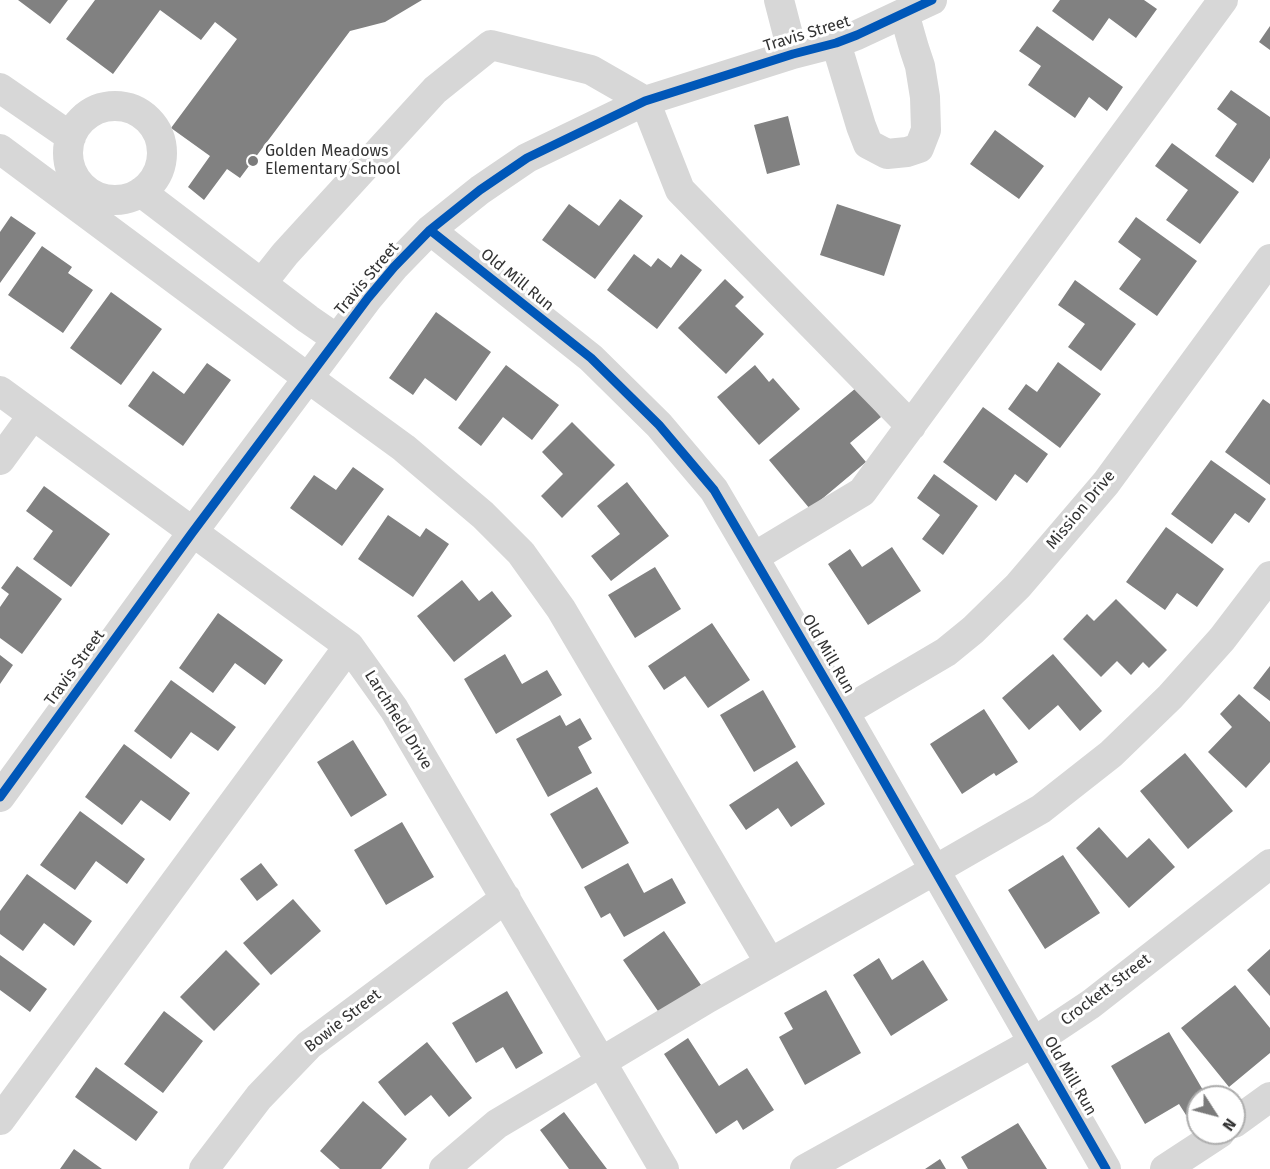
<!DOCTYPE html>
<style>
body{margin:0}
#map{position:relative;width:1270px;height:1169px;overflow:hidden;background:#fff;font-family:"Fira Sans",sans-serif}
canvas{display:block}
.north{position:absolute;left:1186px;top:1085px;width:60px;height:60px;box-sizing:border-box;background:#fff;border:2px solid #adadad;border-radius:50%;rotate:126deg;font-size:16px;font-weight:700;line-height:24px;text-align:center;color:#333}
.north::after{content:'';display:block;margin:auto;width:21px;height:27px;background:#7a7a7a;clip-path:polygon(50% 0,100% 100%,50% 72%,0 100%)}
</style>
<div id="map">
<canvas width="1270" height="1169"></canvas>
<div class="north">N</div>
</div>
<script>
const context = document.querySelector('canvas').getContext('2d');
context.lineJoin = 'round';
function paint(path, color) {
  context.fillStyle = color;
  context.fill(path, 'evenodd');
}
function strokePath(path, color, width, dash) {
  context.strokeStyle = color;
  context.lineWidth = width;
  context.lineCap = dash ? 'butt' : 'round';
  context.setLineDash(dash || []);
  context.stroke(path);
}
function write(font, color, halo, rows, align = 'center') {
  context.font = font + ' "Fira Sans",sans-serif';
  context.lineWidth = 6;
  context.setLineDash([]);
  context.textBaseline = 'middle';
  context.strokeStyle = halo;
  context.fillStyle = color;
  for (const [text, x, y, turn = 0] of rows) {
    context.save();
    context.translate(x, y);
    context.rotate((+turn || 0) * Math.PI / 180);
    context.textAlign = isNaN(turn) ? turn : align;
    if (halo) context.strokeText(text, 0, 0);
    context.fillText(text, 0, 0);
    context.restore();
  }
}
const building = new Path2D(`
 M18,0H68L50,24Z
 M95,0H422L385,22L350,31L240,178L227,169L204,200L188,187L210,156L171,128L237,39L215,22L201,40L160,10L113,74L66,39Z
 M1060,0H1144L1157,9L1136,38L1109,18L1093,41L1052,11Z
 M1037,26L1123,87L1107,111L1089,97L1075,118L1028,85L1041,66L1019,51Z
 M1270,26V50L1259,42Z
 M1231,90L1270,117V158L1253,183L1215,156L1237,124L1217,109Z
 M788,116L800,165L767,174L754,125Z
 M995,130L1044,166L1019,199L970,164Z
 M1172,143L1239,192L1200,244L1166,220L1188,190L1155,166Z
 M620,199L643,216L595,279L542,240L569,204L599,226Z
 M837,204L901,225L884,276L820,255Z
 M11,216L36,233L0,283V232Z
 M1136,217L1197,261L1157,316L1119,289L1141,259L1118,242Z
 M42,246L72,267L68,273L93,290L63,333L8,295Z
 M634,254L651,267L658,258L671,268L681,254L702,270L657,329L607,290Z
 M725,279L744,297L735,306L764,334L726,374L678,328Z
 M1075,280L1136,324L1101,371L1068,347L1085,324L1058,305Z
 M111,292L162,329L121,385L70,348Z
 M436,312L491,352L456,401L425,378L413,395L389,378Z
 M1058,362L1101,394L1060,448L1008,409L1026,384L1037,392Z
 M207,363L231,380L183,446L128,406L153,371L184,394Z
 M506,365L559,405L532,440L503,417L481,446L458,428Z
 M755,365L769,382L773,378L800,409L759,445L717,397Z
 M856,388L881,417L850,443L866,462L810,509L769,460Z
 M1263,399L1270,404V485L1225,452Z
 M983,407L1048,454L1027,483L1015,474L996,501L943,462Z
 M572,422L615,465L562,518L541,496L563,474L542,452Z
 M1211,460L1266,499L1249,523L1235,513L1212,544L1171,514Z
 M353,467L384,489L342,546L290,508L314,475L336,490Z
 M934,474L978,506L943,555L922,539L940,515L917,498Z
 M627,482L669,536L611,581L591,556L620,534L597,506Z
 M44,486L110,534L71,587L33,559L53,531L26,511Z
 M388,515L420,537L426,528L449,544L413,597L358,559Z
 M1166,527L1224,569L1197,607L1177,593L1165,610L1126,582Z
 M892,547L921,591L868,625L828,564L850,549L862,567Z
 M17,566L62,599L22,654L0,638V607L9,594L1,588Z
 M655,567L681,609L635,638L608,595Z
 M462,580L479,601L492,591L512,616L454,662L417,616Z
 M1116,599L1167,650L1149,668L1143,662L1131,675L1117,661L1101,677L1063,639L1087,614L1094,621Z
 M218,613L283,660L265,685L235,663L213,693L179,668Z
 M712,623L750,680L708,708L685,676L664,690L648,666Z
 M505,654L522,684L547,670L562,695L496,734L464,679Z
 M1053,654L1102,711L1080,731L1058,705L1029,730L1002,698Z
 M0,655L13,665L0,684Z
 M1270,666V701L1253,688Z
 M171,680L236,727L218,751L191,732L171,759L134,731Z
 M763,690L796,747L754,772L720,715Z
 M1239,694L1270,722V762L1246,788L1208,752L1232,727L1220,714Z
 M984,709L1018,762L996,776L994,773L962,794L930,744Z
 M560,715L566,726L580,718L592,739L578,747L592,773L548,797L516,739Z
 M353,740L387,795L351,817L317,762Z
 M124,744L190,793L170,821L141,800L122,825L85,797Z
 M1185,753L1233,811L1188,849L1140,791Z
 M797,761L825,804L791,827L778,808L746,830L729,805Z
 M597,787L629,843L582,869L550,814Z
 M80,811L145,859L127,884L96,861L75,890L40,865Z
 M402,822L434,877L386,905L354,850Z
 M1099,827L1127,858L1149,838L1175,867L1129,908L1076,848Z
 M1063,855L1100,913L1045,949L1008,890Z
 M261,863L278,885L257,901L240,879Z
 M628,863L644,893L672,878L686,903L624,937L610,913L601,918L584,887Z
 M27,874L92,921L74,946L44,923L23,951L0,934V911Z
 M293,899L321,931L271,975L243,943Z
 M664,931L701,985L660,1014L623,960Z
 M1270,949V996L1247,970Z
 M226,950L260,984L214,1031L180,997Z
 M0,955L47,989L30,1012L0,990Z
 M879,958L892,980L923,960L948,1000L891,1036L853,975Z
 M1235,985L1270,1028V1053L1229,1087L1181,1028Z
 M826,990L861,1053L805,1085L779,1037L793,1029L784,1013Z
 M507,991L543,1053L516,1069L503,1047L476,1063L452,1023Z
 M164,1011L203,1041L163,1093L124,1064Z
 M1169,1032L1207,1097H1198V1108L1186,1115L1179,1104L1145,1124L1111,1066Z
 M688,1038L719,1086L747,1068L774,1110L743,1130L737,1120L716,1134L664,1054Z
 M427,1042L472,1098L449,1117L431,1095L405,1116L378,1082Z
 M96,1067L158,1112L136,1141L75,1097Z
 M363,1101L407,1139L381,1169H340L320,1151Z
 M564,1112L607,1169H569L540,1130Z
 M1018,1123L1047,1169H968L961,1157Z
 M74,1149L102,1169H60Z
 M940,1159L946,1169H925Z`);
const minor = new Path2D(`
 M779,0L793,54
 M836,43L861,126L868,144L887,154L907,152L919,148L926,130L925,97L920,66L914,48L904,13
 M0,88L71,137
 M68 153a47 47 0 1 1 94 0a47 47 0 1 1-94 0Z
 M0,149L308,378L404,448L483,515L521,553L561,609L770,963
 M141,192L308,319L337,339
 M430,230L591,358L659,425L714,490L844,712L1106,1169
 M262,283L285,254L435,90L491,45L591,70L645,101L680,190L911,426
 M0,391L349,646L394,709L664,1169
 M0,460L33,415
 M754,557L862,492L1223,0
 M844,712L946,652L973,630L1018,586L1106,483L1270,259
 M0,797L192,533L368,298L394,267L430,230L480,190L527,158L645,101L793,54L836,43L857,35L932,0
 M0,1120L349,646
 M1234,1123L1270,1097
 M204,1169L259,1097L309,1045L506,898
 M444,1169L497,1124L566,1083L708,998L935,870L1041,809L1111,754L1170,697L1222,639L1270,576
 M805,1169L1034,1042L1091,1004L1270,864
 M1165,1169L1220,1133`);
const cycleway = new Path2D(`
 M430,230L591,358L659,425L714,490L844,712L1106,1169
 M0,797L192,533L368,298L394,267L430,230L480,190L527,158L645,101L793,54L836,43L857,35L932,0`);
const markers = [
 [253,161,6,"#7a7a7a"]
];
const streetNames = [
 ["Travis Street",807,34,-17],
 ["Travis Street",367,279,-50],
 ["Old Mill Run",517,280,39],
 ["Mission Drive",1081,510,-50],
 ["Old Mill Run",828,654,60],
 ["Travis Street",75,668,-54],
 ["Larchfield Drive",398,720,58],
 ["Crockett Street",1106,990,-37],
 ["Bowie Street",343,1021,-38],
 ["Old Mill Run",1070,1076,60]
];
const poiNames = [
 ["Golden Meadows",265,152],
 ["Elementary School",265,170]
];
paint(building, '#818181');
strokePath(minor, '#d7d7d7', 30);
strokePath(cycleway, '#0057b8', 9);
for (const [x, y, r, color] of markers) {
  const dot = new Path2D();
  dot.arc(x, y, r, 0, 2 * Math.PI);
  context.fillStyle = color;
  context.fill(dot);
  strokePath(dot, '#fff', 2);
}
write('16px', '#333', '#fff', streetNames);
write('16px', '#333', '#fff', poiNames, 'left');
</script>
